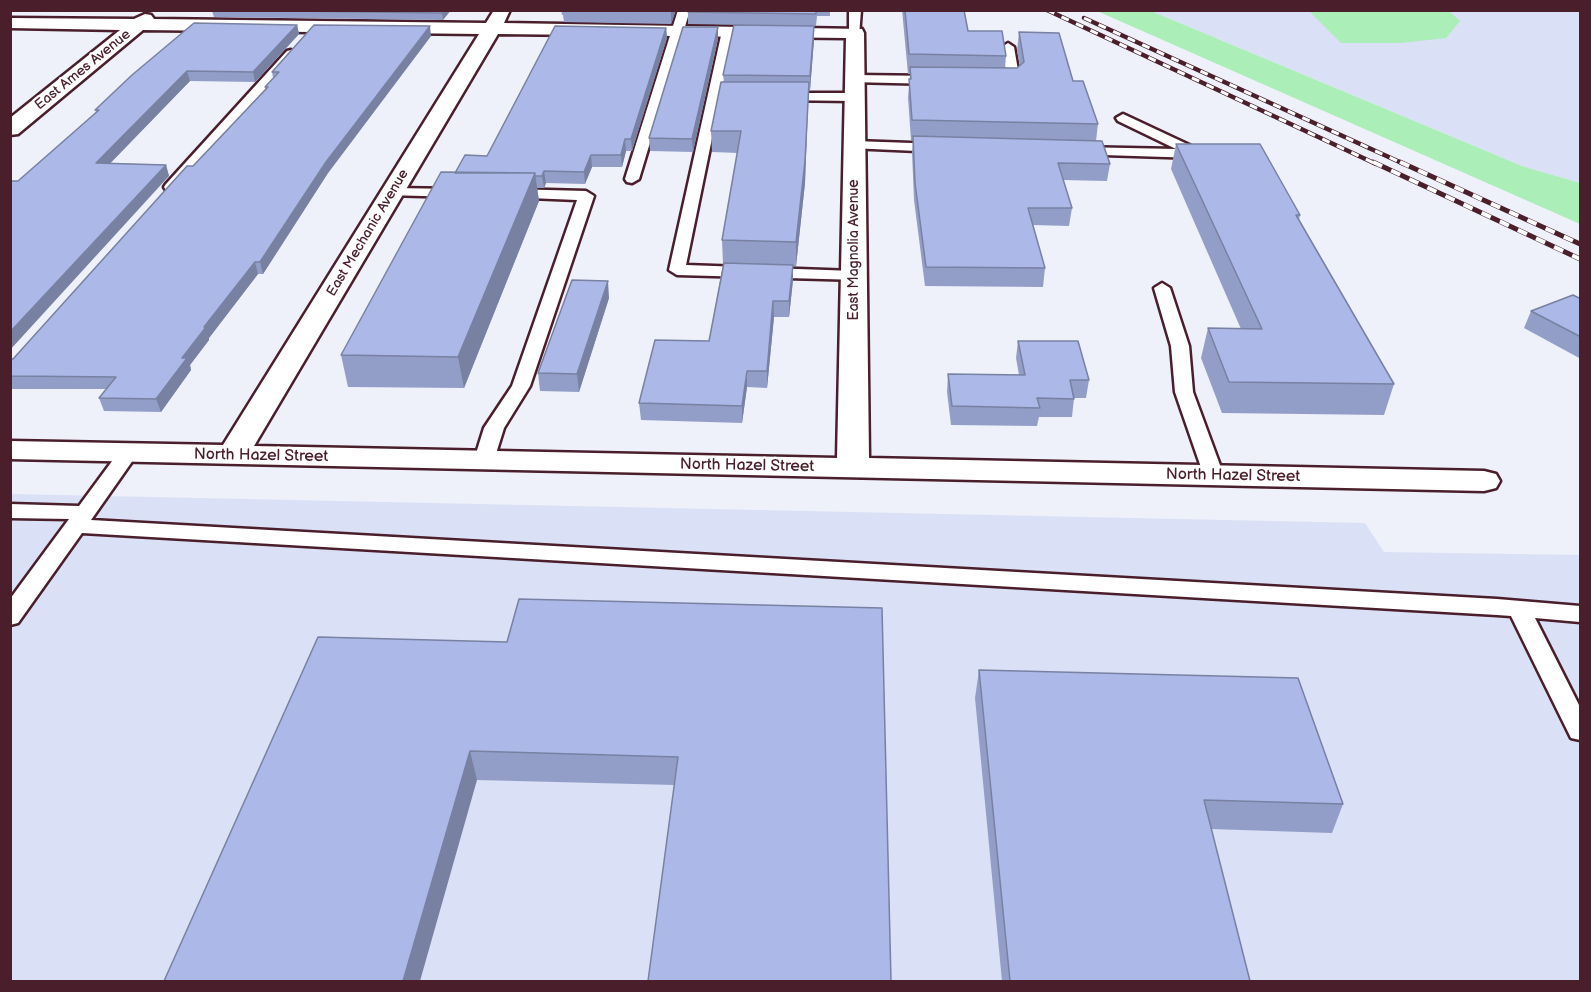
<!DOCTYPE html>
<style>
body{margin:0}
#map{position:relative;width:1591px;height:992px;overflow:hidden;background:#eef1fa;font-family:"Balsamiq Sans",sans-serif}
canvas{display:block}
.frame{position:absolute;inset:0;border:12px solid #4a1f2b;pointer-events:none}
</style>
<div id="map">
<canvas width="1591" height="992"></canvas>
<div class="frame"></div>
</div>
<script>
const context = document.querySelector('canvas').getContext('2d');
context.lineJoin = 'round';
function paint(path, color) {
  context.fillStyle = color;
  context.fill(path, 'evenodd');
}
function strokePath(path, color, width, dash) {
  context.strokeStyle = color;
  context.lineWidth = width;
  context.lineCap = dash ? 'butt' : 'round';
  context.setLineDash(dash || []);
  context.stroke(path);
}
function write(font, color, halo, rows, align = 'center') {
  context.font = font + ' "Balsamiq Sans",sans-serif';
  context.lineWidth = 4.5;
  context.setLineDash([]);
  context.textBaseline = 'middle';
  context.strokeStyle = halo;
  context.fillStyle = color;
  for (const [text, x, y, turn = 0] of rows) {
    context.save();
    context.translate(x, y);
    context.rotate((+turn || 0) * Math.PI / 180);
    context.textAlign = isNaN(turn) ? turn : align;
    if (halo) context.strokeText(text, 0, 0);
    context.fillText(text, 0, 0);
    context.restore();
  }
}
const built = new Path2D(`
 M1151,11H1580V183L1522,166Z
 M11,494L1365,523L1384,552L1580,555V981L11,982Z`);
const green = new Path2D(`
 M1097,11H1151L1522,166L1580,183V224Z
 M1309,11H1449L1460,21L1446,38L1401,43H1341Z`);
const lane = new Path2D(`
 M678,10H690L639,179L632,183L627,182L625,179Z
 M849,10H861L859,36H851L849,33Z
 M728,27L734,31L686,265L854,271L860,272L862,276L860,280L677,275L669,270L722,31Z
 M1008,43L1014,47L1020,82L1014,86L994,85L993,82L994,79L1007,78L1002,47Z
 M291,50L297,54L295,57L176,190H166L164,187L166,184L287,51Z
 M855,75L935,76L941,80L935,84L850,82L849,79Z
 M780,93H854L861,97L854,101L775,100L773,97L775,94Z
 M1123,114L1202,151L1204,154L1197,158L1072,154L1070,151L1072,148L1077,147L1176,149L1118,121L1116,118Z
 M854,141L940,144L947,148L940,152L849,148L847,145L849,142Z
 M392,188L458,189L465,193L458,197L387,195L385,192L387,189Z
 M510,189L586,191L594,196L530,386L504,428L494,460L491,464H477L474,460L484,428L512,386L577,200L505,197L502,194Z
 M1162,283L1170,288L1189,346L1193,392L1224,476L1221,480L1214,482L1207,480L1204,476L1175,392L1171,346L1154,288Z
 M128,447L135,449L138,453L91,520L1497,599L1580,606V622L1535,618L1580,707V740L1571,738L1511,616L1497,615L82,533L18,623L10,625V599L69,519L10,518V504L79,506L121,449Z`);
const street = new Path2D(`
 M494,10H510L504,23L862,29L864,33L869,458L1484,471L1496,474L1500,481L1496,488L1484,491L10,459V441L223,445L479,34L143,30L18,134L10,135V118L120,30L10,28V18L134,19L145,14L151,15L154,19L486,23ZM498,34L846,38L837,458L254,446Z`);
const railFar1 = new Path2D(`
 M1047,10L1376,164
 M1084,18L1404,164`);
const rail = new Path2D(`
 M1373,162L1580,259
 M1400,162L1580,244`);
const wall = new Path2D(`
 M451,10L443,20L214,17L212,11Z
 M561,10H676L671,24L564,22L563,15H562Z
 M688,10H830V16H817L816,26L688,24Z
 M902,10H964L968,31L1006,56L1005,68H1017L1020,66L1017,51L1019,32L1073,81L1098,124L1096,141L1110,164L1107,181L1063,180L1072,208L1069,226L1033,225L1045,268L1043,287L925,286L914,200L912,153L913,140H911L908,98L910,74H908Z
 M297,25L299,34L255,82L190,81L110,163L166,165L169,176L18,181L96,112L95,110Z
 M814,26V40L810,90H808L805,183L796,266H793V280L789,317H774L767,388L747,387L742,423L641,420L639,403L709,341L723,264L722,240L738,153L712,152L711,131L724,82L723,75Z
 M718,27V39L693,152L650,151L649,138Z
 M666,28L667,38L632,151H626L622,167H592L585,184L546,183L544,188H537L539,201L464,388L348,387L341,355L455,173L487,156Z
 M431,36L328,173L263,274H258L209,338V340L190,365L191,370L161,412L104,411L99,398L106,389H10V359H13L265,89V87L273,78L272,72Z
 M1176,144L1300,215L1299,220L1394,384L1384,415L1222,413L1201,358L1208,328L1241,329L1171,169Z
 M609,298L579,392L540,391L538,373Z
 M1581,299V359L1524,328L1531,311Z
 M1018,341L1089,380L1086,398H1074L1072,417H1039L1037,426L951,425L947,392L948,374L1019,375L1016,358Z
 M882,608L675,785L477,780L164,981L507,642Z
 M979,670L1343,804L1332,833L1211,829L1250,981H1002L975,698Z`);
const shadedWall = new Path2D(`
 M444,10H451L443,20L442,13Z
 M671,10H676L671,24Z
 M297,25L299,34L255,82L253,72Z
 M430,26L431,36L328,173L263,274L260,262L326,162Z
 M814,26V40L810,90V76Z
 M718,27V39L693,152L692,139Z
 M666,28L667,38L632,151L631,139Z
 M187,71L190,81L100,174L96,163Z
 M809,82L805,183L796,266V242Z
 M625,139L626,151L622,167L621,155Z
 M591,155L592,167L585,184L584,172Z
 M166,165L169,176L10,350V332Z
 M544,171L546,183L544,188L542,176Z
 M535,173L539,201L464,388L458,357Z
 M255,262L258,274L209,338V340L190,365L191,370L161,412L156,399L182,358L204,327Z
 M793,265V280L789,317V301Z
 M608,281L609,298L579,392L577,374Z
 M773,301L774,317L767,388V371Z
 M747,371V387L742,423V406Z
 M470,751L477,780L420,981H403Z`);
const building = new Path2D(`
 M212,10H444L442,13Z
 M622,10H671V11Z
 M688,10H816V14L688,12Z
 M905,10H964L968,31H1002L1006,56L909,54Z
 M194,23L297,25L253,72L187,71L96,163L166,165L10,332V182L12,181H18L99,110H95L132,75Z
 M314,25L430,26L326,162L260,262H255L204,327H206L182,358H187L156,399L99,398L116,377L10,376V359H13L187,166H193L268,87H265L279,72H272Z
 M734,25L814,26L810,76L723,75Z
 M555,26L666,28L631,139H625L621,155H591L584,172L544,171L542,176H535V173H455L465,155L487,156Z
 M683,27H718L692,139L649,138Z
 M1019,32L1059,33L1073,81H1083L1098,124L912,120L909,79H911L910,67L1017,68L1024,62Z
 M721,82H809L805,161L796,242L722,240L741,131H711Z
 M913,136L1102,141L1110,164L1058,163L1072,208H1028L1045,268L926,267L915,183Z
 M1176,144H1260L1300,215H1296L1394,384L1229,382L1208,328L1262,329Z
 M441,172L535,173L458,357L341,355Z
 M724,263L793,265L789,301H773L767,371H747L742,406L639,403L655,340L709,341Z
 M572,280L608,281L577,374L538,373Z
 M1573,295L1581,299V337L1531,311Z
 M1018,341H1078L1089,380H1070L1074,399L1037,398L1040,408L952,406L948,374L1025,375Z
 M519,599L882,608L891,981H648L678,757L470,751L403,981H164L318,637L507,642Z
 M979,670L1298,678L1343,804L1204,800L1250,981H1010Z`);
const farStreetnames = [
 ["East Ames Avenue",83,70,-39],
 ["East Mechanic Avenue",368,233,-59],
 ["East Magnolia Avenue",854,250,-90]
];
const streetNames = [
 ["North Hazel Street",261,456,1],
 ["North Hazel Street",747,466,1],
 ["North Hazel Street",1233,476,1]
];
paint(built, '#dae0f5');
paint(green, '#abeeb8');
strokePath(lane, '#4a1f2b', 5);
strokePath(street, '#4a1f2b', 5);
paint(lane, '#fff');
paint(street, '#fff');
strokePath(railFar1, '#4a1f2b', 4.5);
strokePath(rail, '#4a1f2b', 5);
strokePath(railFar1, '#fff', 3, [8]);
strokePath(rail, '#fff', 4, [10]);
paint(wall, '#939ec8');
paint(shadedWall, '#7881a2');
paint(building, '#abb8e8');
strokePath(building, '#7881a2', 1.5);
write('14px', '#4a1f2b', '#fff', farStreetnames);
write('16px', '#4a1f2b', '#fff', streetNames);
</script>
